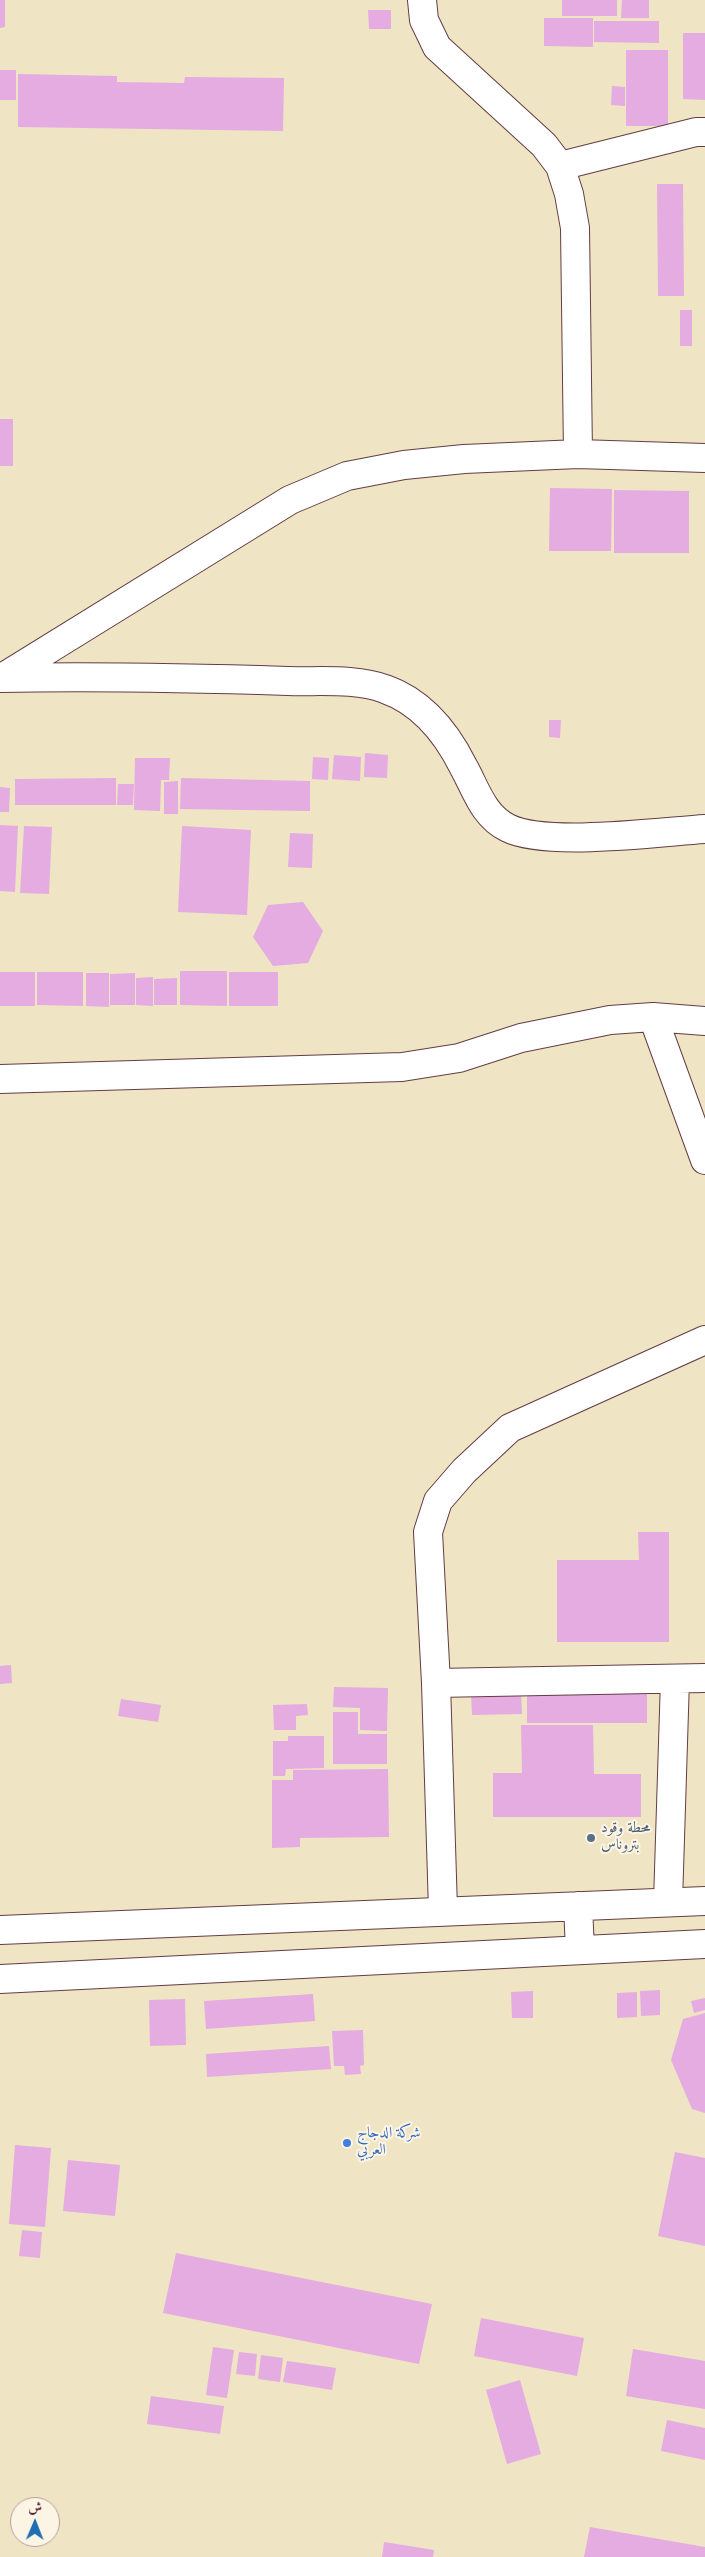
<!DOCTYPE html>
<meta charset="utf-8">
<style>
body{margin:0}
#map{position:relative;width:705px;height:2557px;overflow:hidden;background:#efe4c4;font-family:Cardo,Amiri,serif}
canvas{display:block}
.north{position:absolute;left:10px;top:2497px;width:50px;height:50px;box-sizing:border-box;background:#fcf5e5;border:1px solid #b59f9b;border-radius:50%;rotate:1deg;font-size:14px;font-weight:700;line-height:20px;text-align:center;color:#4a1f2b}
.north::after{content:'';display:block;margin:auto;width:18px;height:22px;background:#1f6fb2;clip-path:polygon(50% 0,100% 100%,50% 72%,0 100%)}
</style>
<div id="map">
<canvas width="705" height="2557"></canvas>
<div class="north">ش</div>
</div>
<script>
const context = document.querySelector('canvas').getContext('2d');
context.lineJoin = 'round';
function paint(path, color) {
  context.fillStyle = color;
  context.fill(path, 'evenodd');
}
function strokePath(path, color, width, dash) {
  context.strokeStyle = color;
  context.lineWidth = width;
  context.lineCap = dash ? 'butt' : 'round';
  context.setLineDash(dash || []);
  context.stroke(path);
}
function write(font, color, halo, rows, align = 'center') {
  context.font = font + ' Cardo,Amiri,serif';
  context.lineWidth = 4;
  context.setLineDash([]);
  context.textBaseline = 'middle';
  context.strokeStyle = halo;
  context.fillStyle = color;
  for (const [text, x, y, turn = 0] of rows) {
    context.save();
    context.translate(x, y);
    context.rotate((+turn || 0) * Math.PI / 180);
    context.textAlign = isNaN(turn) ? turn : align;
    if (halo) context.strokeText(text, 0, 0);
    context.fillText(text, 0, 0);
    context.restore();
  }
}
const building = new Path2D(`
 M0,0H5V27L0,28Z
 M562,0H617V16H562Z
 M622,0H649V18H621Z
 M368,10H391V29H369Z
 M544,18H593V47L544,46Z
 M594,21H659V43L594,42Z
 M683,33H705V100L683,99Z
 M626,50H668V126H626Z
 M0,70H16V100H0Z
 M18,74L117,76V82L184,83L185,77L284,78L283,131L18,127Z
 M612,86L625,87V106L611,105Z
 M657,184H683L684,296H658Z
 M680,310H692V346H680Z
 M0,419H13V466H0Z
 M550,488L612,489L611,551H549Z
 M614,490L689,491V553H614Z
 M549,720H561L560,738L549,737Z
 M365,753L388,755L387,778L364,777Z
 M334,755L361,757L360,781L332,779Z
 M313,757L329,758L328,780L312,779Z
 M135,758H170L169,780H161L160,811L134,810Z
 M116,778V805H15V779Z
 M181,778L310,781V811L180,809Z
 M178,781V814H164V782Z
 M118,784H134L133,805H117Z
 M0,787L10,788L9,812H0Z
 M0,825L18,826L15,892L0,891Z
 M24,826L52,827L49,894L20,893Z
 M182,826L251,830L247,915L178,912Z
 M290,833L313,834L312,868L288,867Z
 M303,902L323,931L308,963L273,966L253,937L268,905Z
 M180,971H227V1006L180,1005Z
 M0,972H35V1006H0Z
 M37,972H83V1006L37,1005Z
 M229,972H278V1006H229Z
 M86,973H109V1007L86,1006Z
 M135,973V1005H110V974Z
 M153,977V1006L136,1005V978Z
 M177,978V1005H154V979Z
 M638,1532H669V1642H557V1560H639Z
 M11,1665L12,1683L0,1684V1666Z
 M334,1687L388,1688L387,1731L360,1730V1708L333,1707Z
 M527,1690H647V1723H527Z
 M521,1692L522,1714L472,1715L471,1693Z
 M121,1699L161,1705L158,1722L118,1716Z
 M307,1704L308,1715L296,1716V1730H274L273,1705Z
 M333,1712H358V1734H387V1764H333Z
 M521,1725H593L594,1774H641V1817H493V1773H522Z
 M288,1736H324V1768L286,1769L285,1776H273V1741H288Z
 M388,1769L389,1837L300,1838V1847L272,1848V1780H293V1770Z
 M660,1990V2015L641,2016L640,1991Z
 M533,1991V2018H512L511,1992Z
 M637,1992V2017L617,2018V1993Z
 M313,1994L315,2021L206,2029L204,2001Z
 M705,1998V2010L694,2013L691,2001Z
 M185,1999L186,2045L150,2046L149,2000Z
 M705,2013V2113L692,2109L671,2060L683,2019Z
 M363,2030L364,2065L360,2066L361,2074L345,2075L344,2066H334L332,2031Z
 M329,2046L331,2069L207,2077L206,2054Z
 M15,2145L51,2148L45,2227L9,2224Z
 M675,2152L705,2158V2246L658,2236Z
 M68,2160L120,2165L115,2216L63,2211Z
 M22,2230L42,2232L40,2258L19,2256Z
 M176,2253L432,2304L419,2364L163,2313Z
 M481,2318L584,2338L577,2376L474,2356Z
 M213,2347L234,2350L227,2398L206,2395Z
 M633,2349L705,2361V2409L626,2396Z
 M239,2352L257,2354L255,2376L236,2374Z
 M261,2355L283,2358L280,2382L258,2379Z
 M287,2361L336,2368L332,2390L283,2382Z
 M520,2380L541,2454L507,2464L486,2390Z
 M151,2396L224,2406L220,2434L147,2424Z
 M667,2420L705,2428V2460L661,2451Z
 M590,2527L705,2547V2557H584Z
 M384,2542L434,2550L433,2557H382Z`);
const street = new Path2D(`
 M422,0L424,20L437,47L544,145L560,166L569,194L575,228L578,454
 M560,166L696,132H705
 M0,678C96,676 193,678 288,681C319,682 356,678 385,689C422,702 446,732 463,766C476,789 483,816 508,828C546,847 659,832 705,829
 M2,678L290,500L347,476L404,465L464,459L578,454L705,458
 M653,1017L705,1160
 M0,1079L402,1067L459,1058L521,1038L610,1020L653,1017L705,1021
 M436,1683L705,1678
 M668,1902L675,1679
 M443,1910L436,1683L428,1532L438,1501L464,1471L510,1428L705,1340`);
const secondary = new Path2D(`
 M578,1906L580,1950
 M0,1930L705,1901
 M0,1979L705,1944`);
const markers = [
 [591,1838,5,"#5c6f8a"],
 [347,2143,5,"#3f7fe0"]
];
const serviceNames = [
 ["محطة وقود",601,1829],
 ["بتروناس",601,1846]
];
const shopNames = [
 ["شركة الدجاج",357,2134],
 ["العربي",357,2151]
];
paint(building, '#e4ace1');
strokePath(street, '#633d42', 30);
strokePath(secondary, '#633d42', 30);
strokePath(street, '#fff', 28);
strokePath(secondary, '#fff', 28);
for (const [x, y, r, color] of markers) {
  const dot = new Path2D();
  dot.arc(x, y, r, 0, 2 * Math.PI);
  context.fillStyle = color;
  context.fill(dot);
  strokePath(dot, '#fcf5e5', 2);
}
write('15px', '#4e5e75', '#fcf5e5', serviceNames, 'left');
write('15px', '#366cbe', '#fcf5e5', shopNames, 'left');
</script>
